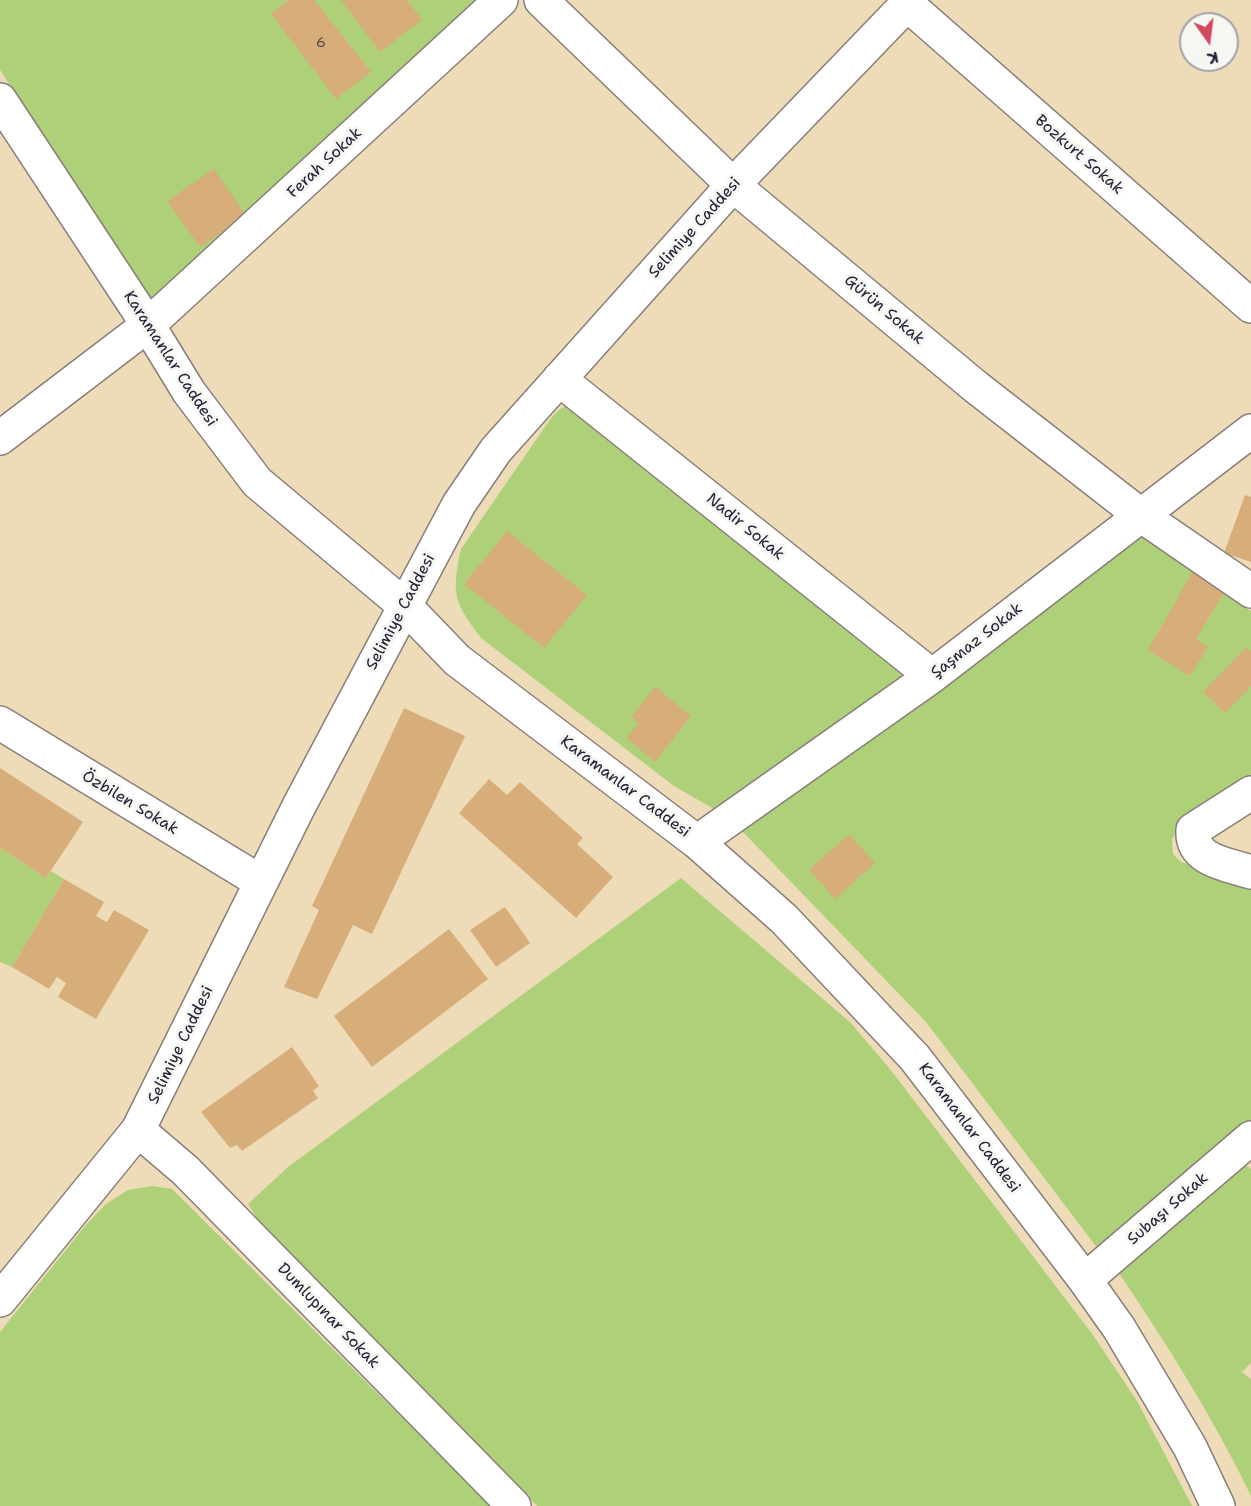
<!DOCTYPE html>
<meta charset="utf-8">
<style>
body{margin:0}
#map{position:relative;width:1251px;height:1506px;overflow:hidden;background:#eedcb9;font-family:"Shantell Sans",sans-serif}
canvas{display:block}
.north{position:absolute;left:1179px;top:12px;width:60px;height:60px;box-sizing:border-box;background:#f6f6f2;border:2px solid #a1a1a9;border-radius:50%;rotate:166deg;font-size:16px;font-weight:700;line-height:24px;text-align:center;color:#22223b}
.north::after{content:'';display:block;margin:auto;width:21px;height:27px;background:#d1495b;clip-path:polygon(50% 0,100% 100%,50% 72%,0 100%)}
</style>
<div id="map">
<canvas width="1251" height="1506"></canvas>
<div class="north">K</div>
</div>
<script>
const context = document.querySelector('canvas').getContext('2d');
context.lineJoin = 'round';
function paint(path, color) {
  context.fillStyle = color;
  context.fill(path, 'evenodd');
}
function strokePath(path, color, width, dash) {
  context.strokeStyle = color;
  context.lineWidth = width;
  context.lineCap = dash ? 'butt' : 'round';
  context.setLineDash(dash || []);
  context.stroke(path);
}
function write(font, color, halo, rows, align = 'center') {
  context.font = font + ' "Shantell Sans",sans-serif';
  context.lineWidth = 6;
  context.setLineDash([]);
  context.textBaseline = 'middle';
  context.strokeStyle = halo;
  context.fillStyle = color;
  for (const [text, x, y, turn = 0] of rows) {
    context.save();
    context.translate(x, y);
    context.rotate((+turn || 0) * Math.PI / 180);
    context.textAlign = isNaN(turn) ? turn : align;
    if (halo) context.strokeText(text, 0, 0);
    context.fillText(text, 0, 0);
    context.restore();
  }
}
const green = new Path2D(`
 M0,0H484L152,308L0,70Z
 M569,405L902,666L901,681L719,812L674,786L481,638C454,602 451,594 461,549L551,418L561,408Z
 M1141,536L1251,611V781L1183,824L1172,839L1173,854L1181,862L1251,884V1120L1098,1249L926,1022L742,831Z
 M0,848L46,878L51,871L64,879L12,967L0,962Z
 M681,878L850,1022L890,1069L1093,1335L1137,1401L1192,1506H537L261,1225L248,1204L288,1167Z
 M1243,1163L1251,1169V1363L1242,1372L1251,1379V1496C1213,1417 1166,1343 1117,1270Z
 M152,1186L172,1189L491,1506H0V1332L85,1226L106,1204L128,1190Z`);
const building = new Path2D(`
 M289,0H314L371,72L336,99L271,14Z
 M341,0H407L422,20L380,52Z
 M214,169L246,216L200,247L167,201Z
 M1245,495L1251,497V562L1224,553Z
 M507,531L587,595L544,648L464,584Z
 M1193,571L1224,593L1196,639L1208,647L1190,676L1148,650Z
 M1246,647L1251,651V686L1225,713L1203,692Z
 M655,687L691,716L655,762L626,738L639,723L631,717Z
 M404,708L465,736L372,934L353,925L317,999L284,987L319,910L312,906Z
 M0,768L83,822L46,878L0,848Z
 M489,779L507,795L520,782L583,838L577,844L613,877L576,918L459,813Z
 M849,834L875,863L835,899L809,870Z
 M64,879L104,902L96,916L107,922L114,910L149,930L96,1019L58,997L66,983L57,977L49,989L12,967Z
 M505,907L530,943L496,967L470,930Z
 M449,929L488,979L372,1067L334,1016Z
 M292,1047L319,1086L313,1091L318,1098L242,1151L237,1145L230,1148L201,1112Z`);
const minor = new Path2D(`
 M541,0L733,185L976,387L1139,514L1251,591
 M907,4L1251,306
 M0,100L148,325L189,392L257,482L405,606L457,660L697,842L784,919L915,1058L1085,1280L1119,1328L1190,1447L1218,1506
 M559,379L932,676
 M0,438L148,325L501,0
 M0,723L261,882
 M1251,793L1193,830C1191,861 1227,864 1251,872
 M697,842L932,676L1251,431
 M138,1130L186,1171L514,1506
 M1085,1280L1251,1138
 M0,1300L138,1130L299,806L459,504L496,450L733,185L911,0`);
const numberNames = [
 ["6",321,43]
];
const streetNames = [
 ["Bozkurt Sokak",1079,155,41],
 ["Ferah Sokak",325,163,-43],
 ["Selimiye Caddesi",695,228,-48],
 ["Gürün Sokak",884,310,40],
 ["Karamanlar Caddesi",170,359,57],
 ["Nadir Sokak",745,527,39],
 ["Selimiye Caddesi",401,612,-62],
 ["Şaşmaz Sokak",977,641,-38],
 ["Karamanlar Caddesi",625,787,37],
 ["Özbilen Sokak",130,803,31],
 ["Selimiye Caddesi",181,1045,-64],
 ["Karamanlar Caddesi",969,1128,53],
 ["Subaşı Sokak",1168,1209,-41],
 ["Dumlupınar Sokak",328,1316,46]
];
paint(green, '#aed079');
paint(building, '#d7ae79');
strokePath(minor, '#887f7a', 36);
strokePath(minor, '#fff', 33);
write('14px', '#4f454a', null, numberNames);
write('16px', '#22223b', '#f6f6f2', streetNames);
</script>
